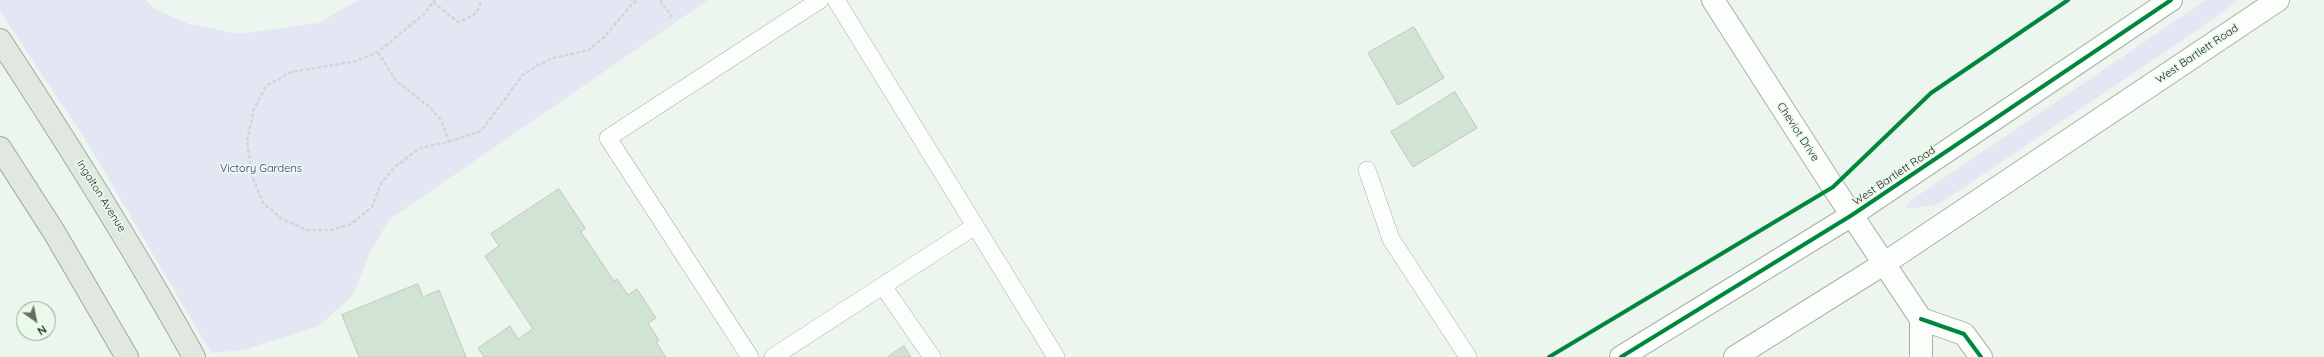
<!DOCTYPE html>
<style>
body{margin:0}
#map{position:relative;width:2324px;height:357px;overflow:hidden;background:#ecf6ee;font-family:Quicksand,sans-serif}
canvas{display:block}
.north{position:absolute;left:16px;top:301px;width:40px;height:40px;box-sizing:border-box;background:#e9f9ea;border:1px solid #97a398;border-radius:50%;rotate:147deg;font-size:11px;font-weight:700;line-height:16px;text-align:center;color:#1c221d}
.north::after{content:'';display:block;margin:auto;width:14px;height:18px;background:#656c66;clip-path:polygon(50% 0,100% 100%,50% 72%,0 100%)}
</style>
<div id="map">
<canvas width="2324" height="357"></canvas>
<div class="north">N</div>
</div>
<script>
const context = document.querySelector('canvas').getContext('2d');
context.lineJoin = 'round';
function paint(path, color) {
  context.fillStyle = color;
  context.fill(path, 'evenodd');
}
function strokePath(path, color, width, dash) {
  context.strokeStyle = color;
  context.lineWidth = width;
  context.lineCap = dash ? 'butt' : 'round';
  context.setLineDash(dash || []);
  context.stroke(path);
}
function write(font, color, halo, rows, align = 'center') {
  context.font = font + ' Quicksand,sans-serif';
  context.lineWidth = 3.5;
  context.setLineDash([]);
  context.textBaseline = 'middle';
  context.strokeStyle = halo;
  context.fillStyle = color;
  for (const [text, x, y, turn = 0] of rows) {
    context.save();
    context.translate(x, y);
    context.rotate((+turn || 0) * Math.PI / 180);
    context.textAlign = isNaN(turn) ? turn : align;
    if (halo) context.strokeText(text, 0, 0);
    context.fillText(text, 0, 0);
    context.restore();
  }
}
const green = new Path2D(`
 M0,0H145L157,10L189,24L239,34L318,23L359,0H708L389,220L370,252L353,295L319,326L243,350L211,353L87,142L0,12Z
 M2206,0H2238L2202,27L1942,202L1935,205L1907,209L1906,205L1910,201Z`);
const building = new Path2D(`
 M1414,27L1444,78L1398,105L1368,53Z
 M1455,92L1477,128L1413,167L1391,132Z
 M559,189L585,228L581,232L614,281L617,279L628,295L637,289L656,318L648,323L659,340L656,342L666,357H484L478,348L510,326L518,339L533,329L485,256L499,246L491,234Z
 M418,284L423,297L439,290L466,357H359L342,315Z
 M904,346L911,357H888Z`);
const path = new Path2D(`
 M660,0L672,17
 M433,2L458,22C471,17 478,15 481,0
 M378,52L396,81L431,108L442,122L449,142L420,148L396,166L381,183L372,207L351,224L331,230H307L282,219L263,203L252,176L247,141L254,109L266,86L291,72L357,61L378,52L424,14L435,0
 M449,142L481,131L522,76L538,65L553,58L589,50L604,37L632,4L638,0`);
const service = new Path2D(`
 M836,0L1056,357
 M1367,170L1391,239L1468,357
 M883,286L932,357
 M750,357L608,138L820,0
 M773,357L975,226`);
const minor = new Path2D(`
 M1713,0L1833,187L1921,319
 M1921,319L1964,334L1981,357
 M1921,357V319`);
const tertiary = new Path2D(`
 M1621,357L1852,215L2171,0
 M1735,357L1885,263L2278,0`);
const primary = new Path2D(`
 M0,40C68,144 134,248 194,357
 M0,148L54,232L127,357`);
const cycleway = new Path2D(`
 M1921,319L1964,334L1981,357
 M1549,357L1833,187L1931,93L2068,0
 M1621,357L1852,215L2171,0`);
const streetNames = [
 ["West Bartlett Road",2197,54,-34],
 ["Cheviot Drive",1798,132,57],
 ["West Bartlett Road",1894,176,-34],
 ["Ingalton Avenue",101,196,58]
];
const parkNames = [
 ["Victory Gardens",261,169]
];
paint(green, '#e3e7f3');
paint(building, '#d1e3d3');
strokePath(building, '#bfc6c0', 1);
strokePath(service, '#a9b0aa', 18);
strokePath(minor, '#a9b0aa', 24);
strokePath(tertiary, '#a9b0aa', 24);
strokePath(primary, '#9bab9d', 24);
strokePath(path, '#d2d6d3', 2.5, [4, 2]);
strokePath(service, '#fcfefc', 17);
strokePath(minor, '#fcfefc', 22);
strokePath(tertiary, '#fcfefc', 22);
strokePath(primary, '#e1e8e2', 22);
strokePath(cycleway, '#00873e', 4);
write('11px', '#1c221d', '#e9f9ea', streetNames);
write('11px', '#3d2f87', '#e9f9ea', parkNames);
</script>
